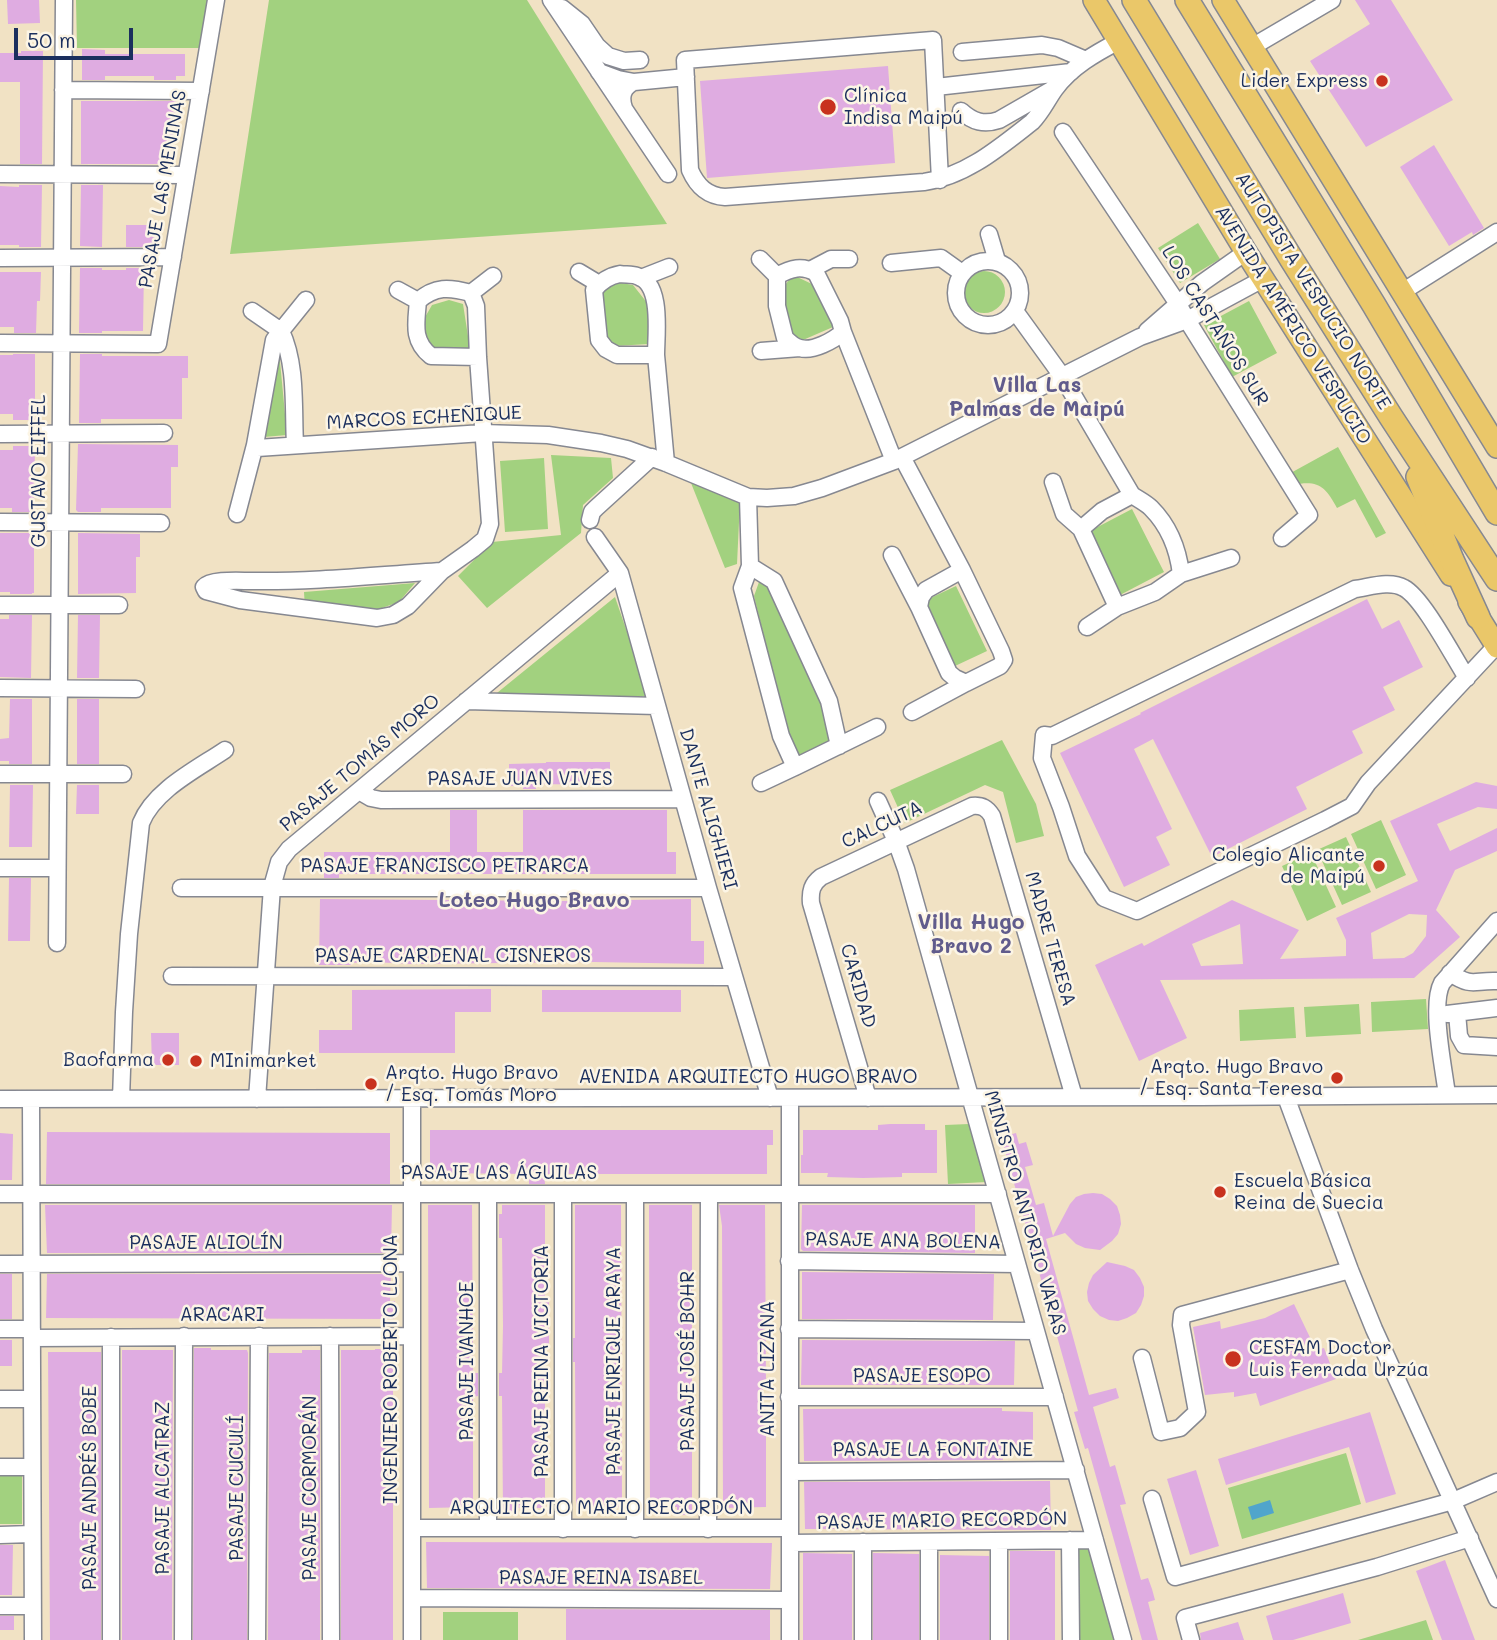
<!DOCTYPE html>
<meta charset="utf-8">
<style>
body{margin:0}
#map{position:relative;width:1497px;height:1640px;overflow:hidden;background:#f1e2c4;font-family:Mali,sans-serif}
canvas{display:block}
.scale{position:absolute;left:14px;top:28px;width:119px;height:32px;box-sizing:border-box;border:4px solid #1b2f5e;border-top:0;padding-left:9px;font-size:21px;line-height:24px;white-space:nowrap;color:#1b2f5e;-webkit-text-stroke:5px #fcf5e5;paint-order:stroke}
</style>
<div id="map">
<canvas width="1497" height="1640"></canvas>
<div class="scale">50 m</div>
</div>
<script>
const context = document.querySelector('canvas').getContext('2d');
context.lineJoin = 'round';
function paint(path, color) {
  context.fillStyle = color;
  context.fill(path, 'evenodd');
}
function strokePath(path, color, width, dash) {
  context.strokeStyle = color;
  context.lineWidth = width;
  context.lineCap = dash ? 'butt' : 'round';
  context.setLineDash(dash || []);
  context.stroke(path);
}
function write(font, color, halo, rows, align = 'center') {
  context.font = font + ' Mali,sans-serif';
  context.lineWidth = 5;
  context.setLineDash([]);
  context.textBaseline = 'middle';
  context.strokeStyle = halo;
  context.fillStyle = color;
  for (const [text, x, y, turn = 0] of rows) {
    context.save();
    context.translate(x, y);
    context.rotate((+turn || 0) * Math.PI / 180);
    context.textAlign = isNaN(turn) ? turn : align;
    if (halo) context.strokeText(text, 0, 0);
    context.fillText(text, 0, 0);
    context.restore();
  }
}
const green = new Path2D(`
 M76,0H212L205,48H77Z
 M269,0H527L667,224L230,254Z
 M1198,223L1220,259L1180,283L1158,248Z
 M963 292a21 21 0 1 1 42 0a21 21 0 1 1-42 0Z
 M793,275L814,285L833,327L803,340L792,335L786,308L785,285Z
 M615,282L633,285L648,304L649,344L615,346L602,333L598,297Z
 M449,300L463,304L470,349L432,348L421,335L424,319L432,305Z
 M1249,301L1277,353L1232,377L1204,325Z
 M279,351L287,435L264,437Z
 M1338,447L1386,533L1376,538L1355,499L1337,508C1325,486 1318,480 1293,485L1287,475Z
 M551,455L611,458L613,478L583,505L581,533L487,608L458,576L492,542L561,535Z
 M544,458L548,529L505,532L500,461Z
 M691,483L740,501L737,564L725,568Z
 M1132,509L1164,572L1120,595L1088,532Z
 M759,582L771,587L823,701L831,741L800,756L788,735L754,596Z
 M415,583L399,602L379,609H305L304,592Z
 M956,586L987,651L955,666L924,601Z
 M615,597L649,696L492,697Z
 M1002,740L1036,804L1044,836L1016,843L1003,792L985,785L905,823L890,790Z
 M1381,820L1406,875L1376,889L1351,834Z
 M1346,837L1371,892L1342,905L1317,850Z
 M1311,853L1336,907L1307,921L1282,866Z
 M1426,999L1428,1029L1372,1032L1371,1002Z
 M1359,1004L1361,1034L1306,1037L1304,1007Z
 M1294,1007L1296,1038L1240,1041L1239,1010Z
 M969,1124L987,1182L948,1184L945,1125Z
 M1346,1453L1361,1504L1242,1539L1228,1488Z
 M0,1472H22V1524H0Z
 M1074,1544L1088,1547L1114,1640H1075Z
 M443,1612H518V1640H443Z
 M1426,1620L1433,1640H1358Z`);
const water = new Path2D(`
 M1270,1500L1274,1513L1252,1520L1248,1507Z`);
const building = new Path2D(`
 M7,0H39L40,23L8,24Z
 M1355,0H1391L1453,100L1366,147L1310,61L1370,24Z
 M82,49L105,50V54H185V76H176V80H154V76H105V80H82Z
 M21,51H43L42,164H20V82H0V53H21Z
 M888,66L895,163L707,178L700,81Z
 M81,101H176V128H173V164H81Z
 M1434,145L1484,228L1473,235L1472,232L1449,246L1400,167Z
 M19,185H42L41,247H19V245H0V186L19,187Z
 M81,185H103L102,247L80,246Z
 M126,225H155V247H126Z
 M80,268H102V270H126V268H144L143,331H102V333H79Z
 M0,272H41L40,301H37L36,333H14V327H0Z
 M13,354H35V420H13V414H0V355H13Z
 M80,354H102V356H188V378H182V419H101V423H79Z
 M78,444L178,445V467H171V508H101V512H78L76,510Z
 M13,446H35L34,512H12V508H0V450H13Z
 M0,533H34V593H32V594H10V592H0Z
 M78,533L140,534V557H136V593L78,594Z
 M1367,599L1382,629L1399,620L1423,667L1383,687L1395,710L1352,731L1363,753L1296,787L1307,809L1212,857L1153,739L1134,749L1172,829L1156,837L1170,865L1124,887L1060,753L1141,714L1140,713Z
 M9,615H32L31,678L0,677V619H9Z
 M78,615H100L99,678H77Z
 M10,699H32V764H9V761H0V739L9,738Z
 M77,699H99V764H77Z
 M546,762H610V785L536,784V789H523V786H509V764L546,763Z
 M1476,782L1497,786V809L1478,807L1437,824L1450,851L1497,828V851L1455,870L1436,910L1460,937L1414,978L1160,980L1187,1038L1139,1061L1095,965L1142,943L1144,946L1232,900L1299,930L1280,959L1346,956V940L1336,918L1418,881L1390,821ZM1409,914L1427,915L1426,936L1413,953L1404,958L1373,959L1371,933ZM1240,924L1243,964L1201,966L1192,944Z
 M10,785H33L32,847H9Z
 M77,785H99V814H76Z
 M450,810H477V852H523V810H667V852H676V874H339V878H324V852H450Z
 M9,878H31L30,941H8Z
 M320,899L562,901L691,899V941H704V964L594,962L411,964L374,962L351,963V965H319Z
 M491,989V1012H455V1053H319V1030H352V990Z
 M542,990H681V1012H542Z
 M151,1033H179V1065H152Z
 M890,1124H925V1130H937V1173H902V1177L863,1178L827,1177L828,1173H801V1155H803V1130H878V1125Z
 M430,1130H773V1145H767V1174H544L545,1184H529V1174L430,1173Z
 M47,1132L390,1133V1184H46Z
 M0,1133L13,1134L12,1180H0Z
 M1016,1133L1019,1144L1026,1142L1033,1165L1025,1167L1036,1205L1044,1203L1053,1236L1070,1204L1076,1197L1084,1194L1093,1193L1102,1194L1110,1199L1117,1206L1120,1215L1121,1224L1118,1234L1112,1241L1100,1250L1085,1248L1076,1244L1065,1233L1046,1239L1089,1395L1116,1388L1119,1398L1093,1407L1110,1467L1115,1465L1126,1504L1120,1505L1141,1580L1148,1578L1152,1589L1155,1600L1148,1602L1158,1640H1142L1088,1448L1085,1449L1074,1412L1078,1411L1001,1137Z
 M45,1205H392L391,1253H47Z
 M428,1205H472L473,1373H478V1396L473,1397V1507L429,1508Z
 M502,1205H545V1299H549V1348H545V1508H518V1512H503L502,1396H499V1373H502L503,1326L502,1238H499V1214H502Z
 M575,1205H621L622,1507H576L575,1362H573V1338H575Z
 M649,1205H692V1515H677V1507H650Z
 M719,1205H765L766,1386H763V1408H766V1507L723,1508L722,1226Z
 M802,1205H975V1253L803,1251L801,1249Z
 M1107,1262L1125,1266L1134,1270L1140,1278L1144,1287V1296L1141,1305L1136,1313L1127,1318L1118,1321L1109,1320L1100,1316L1093,1309L1088,1301L1087,1292L1089,1283L1093,1275Z
 M802,1272L994,1274L993,1320L802,1319Z
 M0,1274H12V1319H0Z
 M47,1274H391L390,1301H395L394,1319L46,1318Z
 M1294,1304L1316,1350L1324,1348L1336,1379L1260,1406L1256,1393L1234,1397V1392L1205,1395L1193,1327L1220,1321L1221,1329L1265,1318Z
 M0,1340H12V1366H0Z
 M802,1340L1015,1341L1014,1385H801Z
 M194,1348H211V1350H247L248,1353L247,1640H193Z
 M375,1349H393V1640H341V1350H375Z
 M122,1350H173L172,1640H122Z
 M302,1350H320V1640H268L269,1353H302Z
 M48,1352H101V1640H50Z
 M1002,1408V1411L1033,1412V1449H1003V1460L804,1461L803,1409Z
 M1370,1412L1396,1494L1366,1503L1349,1447L1226,1485L1218,1459Z
 M1196,1470L1219,1546L1190,1555L1167,1479Z
 M1050,1481L1051,1530L805,1529L804,1482Z
 M426,1542L772,1543L770,1589L427,1588Z
 M0,1545H13L12,1595H0Z
 M1010,1551H1055V1640H1010Z
 M803,1553L852,1554V1640H803Z
 M873,1553L919,1554V1640H873Z
 M940,1555L989,1556V1640H940Z
 M1445,1560L1475,1640H1442L1416,1571Z
 M1343,1593L1351,1623L1293,1640H1273L1266,1616Z
 M566,1609L770,1610V1640H566Z
 M0,1616H14V1630H0Z
 M1238,1622L1244,1640H1201L1200,1633Z`);
const minor = new Path2D(`
 M551,0L668,174
 M562,8L582,24L597,46L608,56L624,61L640,60
 M1252,47L1332,0
 M962,52L1042,45L1058,48L1086,60
 M599,72L618,79L634,82C623,87 620,96 624,108
 M634,82L686,77
 M936,87L1071,72
 M63,90L201,91
 M961,111C973,122 984,125 999,120L1053,89
 M1063,132L1178,304L1187,320L1309,515L1282,538
 M0,174L186,175
 M940,180L933,40L685,60L690,170C697,186 707,196 725,197L924,182C965,177 1000,147 1032,122C1042,112 1047,100 1055,89C1071,67 1096,53 1119,41
 M989,234L997,261
 M0,258L173,257
 M760,259L777,276V306L785,338C789,342 794,347 800,348C813,352 834,340 843,332L840,321L816,273C802,265 791,268 777,276
 M956 293a32 32 0 1 1 64 0a32 32 0 1 1-64 0Z
 M891,263L941,258L962,273
 M810,270L831,259H849
 M579,272L599,284
 M620,274C625,275 632,274 637,276C663,283 656,334 656,355H617L606,349L599,340L594,290C601,281 609,276 620,274Z
 M641,278L669,267
 M398,290L418,301
 M1402,292L1497,232
 M471,293L493,276
 M252,311L281,331L306,300
 M1015,311L1062,376L1132,495C1138,499 1146,503 1151,508C1169,526 1178,549 1181,574L1155,592L1117,607L1081,529L1102,511L1132,495
 M1147,331L1202,283L1246,252
 M843,332L894,461
 M0,343L158,344L216,0
 M761,351L800,348
 M656,355L666,463
 M0,434L164,433
 M295,445C293,408 297,365 281,331L274,340L255,445L257,448L483,433L548,435L601,443L627,449L666,463L748,497L767,498L794,496L822,488L894,461L1140,337L1187,320L1263,279
 M902,457L962,570L1001,651L1004,660L1000,666L966,683L955,678L949,673L919,607L921,597L926,590L962,570
 M1053,482L1064,514L1081,529
 M748,497L750,566
 M237,514L255,445
 M590,520L592,512L596,508L652,457
 M0,522L161,523
 M595,537L620,573L708,888L770,1098
 M892,555L919,607
 M442,571C378,575 315,582 251,581C239,581 211,579 204,587L206,591L240,600L377,618L393,615L408,606L442,571L473,549L485,539L490,524L478,357L476,306L471,293C449,287 435,286 418,301C416,324 412,341 431,356L478,357
 M1181,574L1231,558
 M0,605H119
 M1087,627L1117,607
 M1467,678C1454,658 1423,598 1404,588C1390,580 1370,587 1355,589L1052,736L1044,735L1042,758L1061,807L1077,856L1104,898L1137,911L1325,820L1352,806L1368,783L1496,646
 M0,688L136,689
 M466,701L657,706
 M912,712L966,683
 M839,746L829,701L774,581L750,566L742,588L781,736L795,767L877,727
 M0,774H123
 M761,783L795,767
 M359,791L371,798L381,800L683,799
 M878,801L896,841L906,869L1123,1640
 M0,868H57
 M181,888H708
 M57,943L64,0
 M1450,973C1473,988 1473,980 1497,981
 M172,976L734,977
 M1457,1013L1459,1036L1464,1045L1497,1047
 M1447,1014L1497,1008
 M1447,1095C1444,1069 1430,1005 1442,983L1497,921
 M1286,1097L1350,1270L1374,1329L1497,1599
 M412,1098V1640
 M790,1098V1640
 M868,1098L811,903C810,891 812,884 821,877L972,806C982,805 987,808 992,816L1074,1097
 M0,1099L1200,1097L1497,1095
 M31,1099L33,1640
 M121,1099L124,1012L129,934L141,823C154,790 197,769 225,750
 M257,1099L272,887L279,862L289,849L620,573
 M0,1194H998
 M488,1194V1528
 M563,1194V1529
 M635,1194V1529
 M789,1261L1017,1264
 M0,1264L412,1263
 M0,1329H32
 M789,1329L1036,1331
 M330,1336L331,1640
 M111,1337V1640
 M32,1338L412,1336
 M1142,1358L1161,1432L1180,1428L1197,1412L1181,1325L1182,1315L1350,1270
 M789,1397H1055
 M0,1399H32
 M0,1467H32
 M790,1472L1076,1470
 M1152,1499L1175,1577L1453,1501L1497,1482
 M412,1528H790
 M708,1529L709,1194
 M0,1535L32,1534
 M1070,1540L1071,1640
 M999,1541V1640
 M863,1542V1640
 M929,1542V1640
 M790,1543L1095,1540
 M412,1598L790,1600
 M0,1606H32
 M183,1640L184,1336
 M257,1640L259,1336
 M1191,1640L1185,1618L1377,1567L1470,1538`);
const major = new Path2D(`
 M1094,0L1246,252L1451,575
 M1223,0L1497,447
 M1469,602L1497,647`);
const highway = new Path2D(`
 M1134,0L1292,260L1391,417L1497,579
 M1187,0L1374,305L1497,513
 M1418,477L1452,560L1478,617`);
const markers = [
 [1382,81,7,"#c8321e"],
 [828,107,9,"#c8321e"],
 [1379,866,7,"#c8321e"],
 [168,1060,7,"#c8321e"],
 [196,1061,7,"#c8321e"],
 [1337,1078,7,"#c8321e"],
 [371,1084,7,"#c8321e"],
 [1220,1192,7,"#c8321e"],
 [1233,1359,9,"#c8321e"]
];
const poiNames = [
 ["Lider Express",1368,81,"right"],
 ["Clínica",844,96],
 ["Indisa Maipú",844,118],
 ["Colegio Alicante",1365,855,"right"],
 ["de Maipú",1365,877,"right"],
 ["Baofarma",154,1060,"right"],
 ["MInimarket",210,1061],
 ["Arqto. Hugo Bravo",1323,1067,"right"],
 ["/ Esq. Santa Teresa",1323,1089,"right"],
 ["Arqto. Hugo Bravo",385,1073],
 ["/ Esq. Tomás Moro",385,1095],
 ["Escuela Básica",1234,1181],
 ["Reina de Suecia",1234,1203],
 ["CESFAM Doctor",1249,1348],
 ["Luis Ferrada Urzúa",1249,1370]
];
const streetNames = [
 ["PASAJE LAS MENINAS",163,189,-80],
 ["AUTOPISTA VESPUCIO NORTE",1313,291,58],
 ["AVENIDA AMÉRICO VESPUCIO",1293,325,58],
 ["LOS CASTAÑOS SUR",1215,326,58],
 ["MARCOS ECHEÑIQUE",424,418,-3],
 ["GUSTAVO EIFFEL",39,471,-90],
 ["PASAJE TOMÁS MORO",360,763,-40],
 ["PASAJE JUAN VIVES",520,779],
 ["DANTE ALIGHIERI",708,809,74],
 ["CALCUTA",882,825,-25],
 ["PASAJE FRANCISCO PETRARCA",445,866],
 ["MADRE TERESA",1050,939,74],
 ["PASAJE CARDENAL CISNEROS",453,956],
 ["CARIDAD",858,986,74],
 ["AVENIDA ARQUITECTO HUGO BRAVO",748,1077],
 ["PASAJE LAS ÁGUILAS",499,1173],
 ["MINISTRO ANTORIO VARAS",1025,1213,74],
 ["PASAJE ANA BOLENA",903,1241,1],
 ["PASAJE ALIOLÍN",206,1243],
 ["ARACARI",222,1315],
 ["PASAJE IVANHOE",467,1361,-90],
 ["PASAJE REINA VICTORIA",542,1361,-90],
 ["PASAJE ENRIQUE ARAYA",614,1361,-90],
 ["PASAJE JOSÉ BOHR",688,1361,-90],
 ["INGENIERO ROBERTO LLONA",391,1369,-90],
 ["ANITA LIZANA",768,1369,-90],
 ["PASAJE ESOPO",922,1376],
 ["PASAJE LA FONTAINE",933,1450],
 ["PASAJE ANDRÉS BOBE",90,1488,-90],
 ["PASAJE ALCATRAZ",163,1488,-90],
 ["PASAJE CUCULÍ",237,1488,-90],
 ["PASAJE CORMORÁN",310,1488,-90],
 ["ARQUITECTO MARIO RECORDÓN",601,1508],
 ["PASAJE MARIO RECORDÓN",942,1521,-1],
 ["PASAJE REINA ISABEL",601,1578]
];
const neighbourhoodNames = [
 ["Villa Las",1037,386],
 ["Palmas de Maipú",1037,410],
 ["Loteo Hugo Bravo",534,901],
 ["Villa Hugo",971,923],
 ["Bravo 2",971,947]
];
paint(green, '#a2d17f');
paint(water, '#50a5cc');
paint(building, '#dface1');
strokePath(minor, '#868891', 19);
strokePath(major, '#868891', 24);
strokePath(highway, '#868891', 26);
strokePath(minor, '#fff', 16);
strokePath(major, '#eac769', 21);
strokePath(highway, '#eac769', 23);
for (const [x, y, r, color] of markers) {
  const dot = new Path2D();
  dot.arc(x, y, r, 0, 2 * Math.PI);
  context.fillStyle = color;
  context.fill(dot);
  strokePath(dot, '#fcf5e5', 2.5);
}
write('19px', '#1b2f5e', '#fcf5e5', poiNames, 'left');
write('19px', '#1b2f5e', '#fcf5e5', streetNames);
write('bold 21px', '#605b8c', '#fcf5e5', neighbourhoodNames);
</script>
